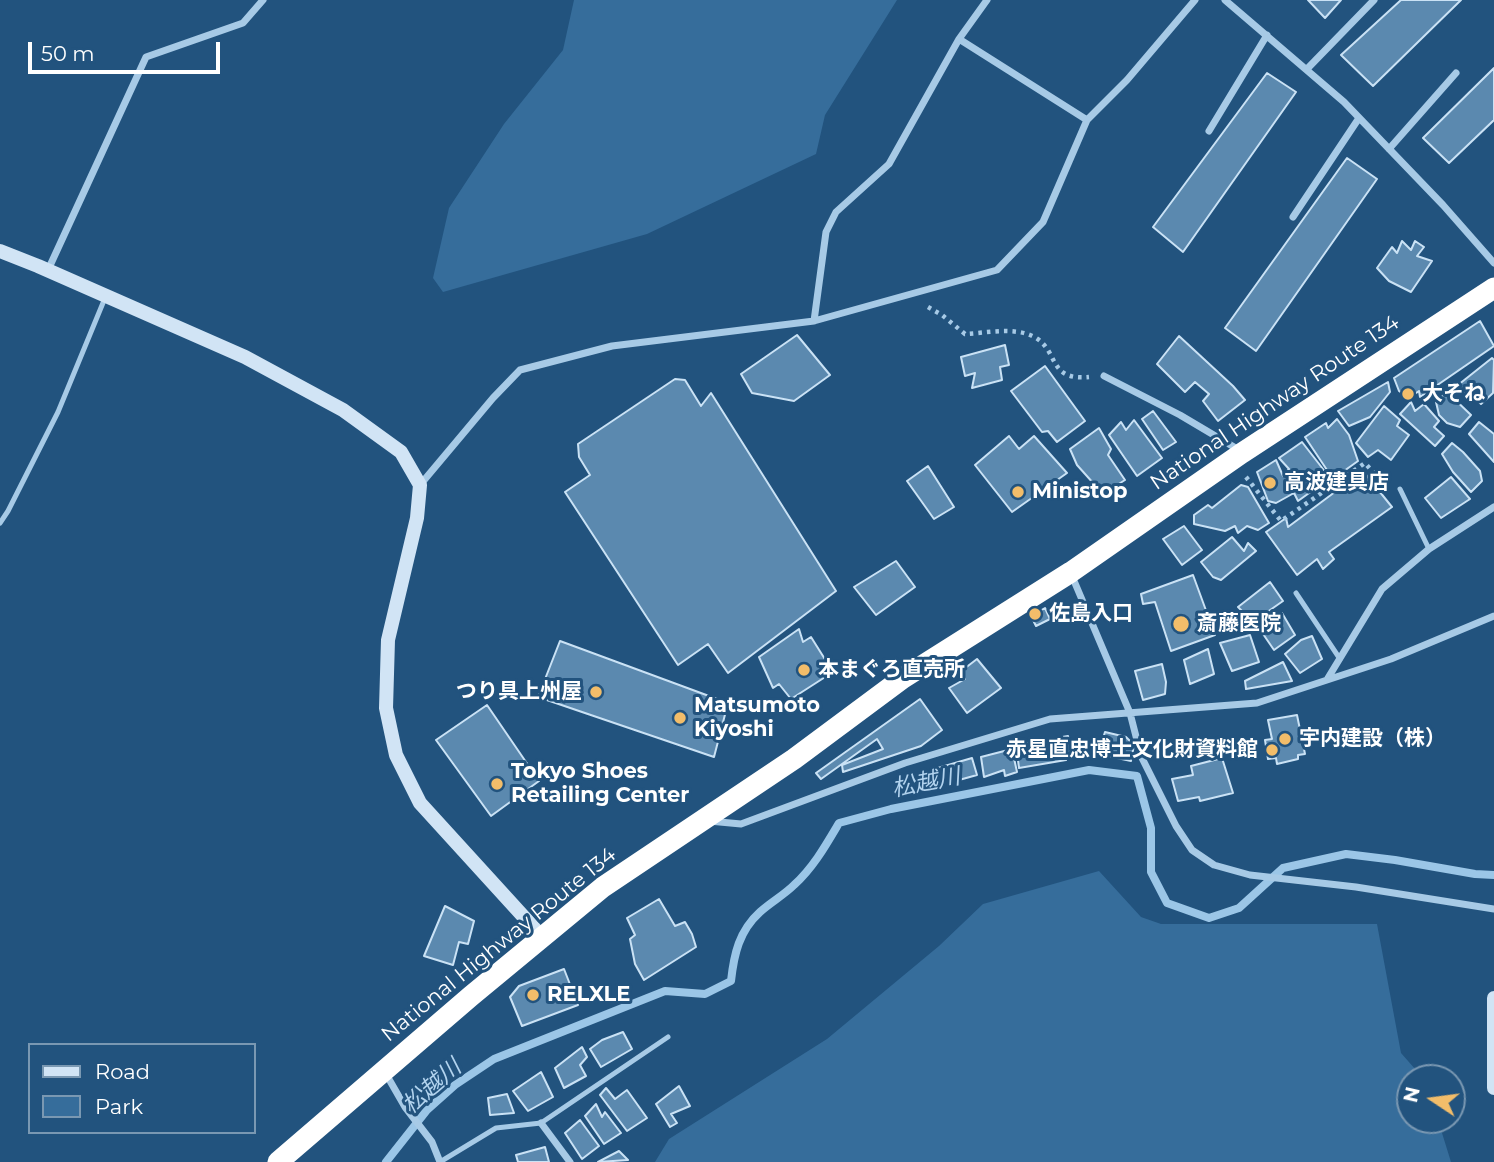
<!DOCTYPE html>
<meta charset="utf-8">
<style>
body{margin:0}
#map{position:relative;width:1494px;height:1162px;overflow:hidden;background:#22537e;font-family:Montserrat,sans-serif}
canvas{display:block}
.legend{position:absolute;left:28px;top:1043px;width:228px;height:91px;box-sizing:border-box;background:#22537e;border:2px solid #7a98b2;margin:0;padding:9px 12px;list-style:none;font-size:21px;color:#fff}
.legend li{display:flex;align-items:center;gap:14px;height:35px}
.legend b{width:35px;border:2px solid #7a98b2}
.north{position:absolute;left:1396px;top:1064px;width:70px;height:70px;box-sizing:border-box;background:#22537e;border:2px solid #7a98b2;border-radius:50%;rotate:283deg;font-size:19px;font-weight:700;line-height:28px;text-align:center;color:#fff}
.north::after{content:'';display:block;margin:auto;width:24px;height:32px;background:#f2bd6a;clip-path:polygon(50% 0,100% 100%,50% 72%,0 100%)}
.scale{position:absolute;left:28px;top:42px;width:192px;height:32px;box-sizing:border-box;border:4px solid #fff;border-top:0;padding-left:9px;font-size:21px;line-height:24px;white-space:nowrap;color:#fff;-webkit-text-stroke:5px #22537e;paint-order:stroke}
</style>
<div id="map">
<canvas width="1494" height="1162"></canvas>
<ul class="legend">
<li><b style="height:9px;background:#d1e4f5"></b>Road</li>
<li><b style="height:19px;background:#366d9b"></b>Park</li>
</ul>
<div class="north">N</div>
<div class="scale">50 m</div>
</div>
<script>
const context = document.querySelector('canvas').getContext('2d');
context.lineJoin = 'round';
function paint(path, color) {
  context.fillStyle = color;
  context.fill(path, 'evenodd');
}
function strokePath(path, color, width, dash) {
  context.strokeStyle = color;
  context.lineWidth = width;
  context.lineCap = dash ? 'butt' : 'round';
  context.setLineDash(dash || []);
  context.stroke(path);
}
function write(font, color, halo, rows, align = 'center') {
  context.font = font + ' Montserrat,"Noto Sans JP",sans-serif';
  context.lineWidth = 6;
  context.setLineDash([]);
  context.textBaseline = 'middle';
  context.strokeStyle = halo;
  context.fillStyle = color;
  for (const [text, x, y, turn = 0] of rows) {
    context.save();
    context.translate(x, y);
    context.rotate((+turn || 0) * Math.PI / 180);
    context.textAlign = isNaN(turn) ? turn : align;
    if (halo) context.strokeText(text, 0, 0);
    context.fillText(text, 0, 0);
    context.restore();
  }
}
const green = new Path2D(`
 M574,0H897L825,115L816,154L647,234L443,292L433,278L449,208L504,124L563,50Z
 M1099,871L1141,917L1161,924H1377L1401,1053L1423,1078H1410V1120H1438L1451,1162H655L669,1139L827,1039L939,946L983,904Z`);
const stream = new Path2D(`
 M386,1162L427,1110L455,1085L494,1059L665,991L705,994L731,981C734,954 739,931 760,912C771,902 784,895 794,885C813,868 826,845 839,823L891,809L1089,770L1137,776L1151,828V872L1167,903L1209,918L1239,908L1283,868L1346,854L1395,860L1475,874L1494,875`);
const building = new Path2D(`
 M1308,0H1341L1325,18Z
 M1401,0H1461L1373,86L1341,55Z
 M1494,68V120L1449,163L1423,138Z
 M1267,73L1296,92L1183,252L1153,227Z
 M1347,158L1377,179L1256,351L1225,328Z
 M1402,241L1411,250L1415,241L1424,247L1417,256L1432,261L1411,292L1389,281L1377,268L1392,247L1397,253Z
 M1480,321L1494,346L1420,397L1419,391L1409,398L1399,391L1394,378Z
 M797,335L830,375L794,401L752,393L741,374Z
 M1179,336L1233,386L1245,400L1218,421L1203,401L1209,394L1195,382L1185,392L1157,364Z
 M1005,345L1009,365L1000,367L1002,380L972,388L975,373L965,376L961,357Z
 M1492,358L1494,360L1493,393L1481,404L1477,400L1474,402L1458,385Z
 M1045,366L1085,421L1057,442L1048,431L1042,432L1011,391Z
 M675,379L685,380L701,406L711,393L836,591L728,673L708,644L678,665L565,492L590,475L579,457L578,444Z
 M1388,382L1390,392L1370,417L1349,426L1338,411Z
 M1447,392L1471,415L1460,427L1447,423L1439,415L1436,402Z
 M1411,402L1415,411L1424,404L1439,421L1434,427L1444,436L1435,446L1400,414Z
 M1384,406L1400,420L1397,426L1409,435L1391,460L1378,450L1368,457L1356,443Z
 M1153,411L1176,442L1163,450L1142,419Z
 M1337,419L1349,435L1358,461L1337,476H1331L1305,437L1326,423L1328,428Z
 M1134,420L1162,458L1137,476L1109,435L1121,422L1126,430Z
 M1479,422L1494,434V462L1469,434Z
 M1099,428L1111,449L1108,455L1125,480L1103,494L1077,465L1070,449Z
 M1009,436L1019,449L1034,436L1067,473L1012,512L975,465Z
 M1302,442L1330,478L1298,501L1294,493L1276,503L1268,501L1257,472L1276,460L1283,476L1289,469L1279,458Z
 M1452,443L1463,452L1480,471L1482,481L1471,492L1453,472L1442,454Z
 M928,466L954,507L934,519L907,481Z
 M1363,471L1392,507L1329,552L1334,559L1323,569L1317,559L1297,575L1266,532L1286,518L1288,527Z
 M1451,477L1470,499L1441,518L1425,498Z
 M1241,485L1248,487L1269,523L1258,530L1247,526L1238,533L1235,526L1225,531L1194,524V515L1208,505L1212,508Z
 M1184,526L1202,550L1182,565L1163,539Z
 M1232,537L1244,551L1248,543L1256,551L1221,580L1213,577L1201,562Z
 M896,561L915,587L876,615L854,587Z
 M1193,575L1215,635L1171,651L1155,602L1143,604L1141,594Z
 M1270,582L1283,601L1253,622L1238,607Z
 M1045,608L1050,619L1036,626L1031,616Z
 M1282,613L1295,635L1274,650L1261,631Z
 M799,629L803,642L811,637L833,672L791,699L779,684L773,688L759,657Z
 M1250,635L1259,662L1232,671L1220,643Z
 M1312,636L1322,659L1300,673L1285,654L1301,640Z
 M560,641L728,703L714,757L538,697Z
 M1208,649L1214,674L1190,684L1184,660Z
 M977,659L1001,688L967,713L949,688L965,679L960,672Z
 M1283,662L1292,681L1246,689L1245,681Z
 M1162,664L1166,682L1165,694L1143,700L1135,671Z
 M920,699L942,730L921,746L843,772L842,765L883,749L877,739L821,779L816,773Z
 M487,705L539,781L491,816L436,740Z
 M1297,715L1305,754L1298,755V759L1277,764L1276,758L1268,759L1265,740L1272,739L1268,720Z
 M1105,732L1126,737L1134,745L1131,761L1098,754Z
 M1068,736L1070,751L1066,760L1019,768L1016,745Z
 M1012,749L1017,772L1005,776L1004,770L984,777L981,757Z
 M972,758L977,775L959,780L958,774L938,783L931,770Z
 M1222,758L1233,793L1200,801L1199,797L1178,801L1172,779L1193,775L1191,766Z
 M659,899L675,926L685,922L692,934L696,947L644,980L635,964L630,939L635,935L627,918Z
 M445,906L474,921L468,944L459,942L453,965L424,956Z
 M564,969L578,1005L522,1026L510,997L519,986Z
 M623,1032L632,1049L601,1067L590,1049L602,1040Z
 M582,1047L587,1057L580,1065L586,1076L564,1088L555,1068Z
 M541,1072L553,1097L528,1111L513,1091Z
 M679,1086L690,1106L671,1114L677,1123L670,1127L656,1104Z
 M606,1088L615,1099L627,1090L647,1118L627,1131L600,1095Z
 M507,1094L514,1113L490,1115L488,1098Z
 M596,1104L602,1117L605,1112L621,1133L604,1144L585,1116Z
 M580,1120L599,1146L582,1159L565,1133Z
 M545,1147L549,1162H518L516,1155Z
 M619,1151L628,1160L598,1162Z`);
const path = new Path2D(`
 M928,307L942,315L965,334C987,333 1016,326 1036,338C1059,352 1048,381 1089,377
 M1246,477L1281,521L1365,463L1386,487`);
const lane = new Path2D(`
 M1400,489L1429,549
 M0,523L8,511L58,412L105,298
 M1296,593L1340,659
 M440,1162L496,1128L541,1123L668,1037`);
const street = new Path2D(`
 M1225,0L1344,102L1443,205L1494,263
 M959,39L1087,120
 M1307,69L1374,0
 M1209,131L1267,35
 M1389,149L1456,73
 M1293,217L1359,118
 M48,270L146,57L243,23L263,0
 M814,321L826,232L836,212L889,164L959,39L987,0
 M1104,376L1180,415L1239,450
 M420,485L493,398L520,370L612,346L814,321L997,270L1043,222L1087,120L1127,80L1195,0
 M1072,576L1130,713L1141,756L1176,826L1192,850L1214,865L1250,875L1356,887L1494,909
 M1328,678L1382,589L1429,549L1494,507
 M709,821L741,824L905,763L1050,719L1257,703L1391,659L1494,616
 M386,1074L405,1107L432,1142L440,1162
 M541,1123L570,1162`);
const secondary = new Path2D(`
 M0,251L38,266L245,357L343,410L401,452L420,485L417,518L388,640L386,708L396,755L420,803L543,938
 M1494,998V1088`);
const highway = new Path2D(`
 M278,1162L471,996L603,887L794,759L903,678L1071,572L1242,453L1494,288`);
const markers = [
 [1408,394,7,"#f2bd6a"],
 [1270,483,7,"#f2bd6a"],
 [1018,492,7,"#f2bd6a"],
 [1035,614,7,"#f2bd6a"],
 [1181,624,9,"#f2bd6a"],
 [804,670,7,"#f2bd6a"],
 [596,692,7,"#f2bd6a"],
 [680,718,7,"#f2bd6a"],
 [1285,739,7,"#f2bd6a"],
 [1272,750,7,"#f2bd6a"],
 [497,784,7,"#f2bd6a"],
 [533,995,7,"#f2bd6a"]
];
const poiNames = [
 ["大そね",1422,394],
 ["高波建具店",1284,483],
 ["Ministop",1032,492],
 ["佐島入口",1049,614],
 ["斎藤医院",1197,624],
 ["本まぐろ直売所",818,670],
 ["つり具上州屋",582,692,"right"],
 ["Matsumoto",694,706],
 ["Kiyoshi",694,730],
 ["宇内建設（株）",1299,739],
 ["赤星直忠博士文化財資料館",1258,750,"right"],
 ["Tokyo Shoes",511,772],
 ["Retailing Center",511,796],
 ["RELXLE",547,995]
];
const streetNames = [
 ["National Highway Route 134",1275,403,-34],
 ["National Highway Route 134",499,945,-39]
];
const waterNames = [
 ["松越川",926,783,-11],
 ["松越川",432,1087,-41]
];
paint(green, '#366d9b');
strokePath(stream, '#9bc6e7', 8);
paint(building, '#5b89af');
strokePath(building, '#cae2f5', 2);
strokePath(path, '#a7cae6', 4.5, [3.5, 5]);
strokePath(lane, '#a7cae6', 5);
strokePath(street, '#a7cae6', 7);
strokePath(secondary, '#d1e4f5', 14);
strokePath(highway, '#fff', 21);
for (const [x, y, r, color] of markers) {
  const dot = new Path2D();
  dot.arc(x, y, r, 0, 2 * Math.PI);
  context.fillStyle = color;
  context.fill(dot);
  strokePath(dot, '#22537e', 2.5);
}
write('bold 21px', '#fff', '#22537e', poiNames, 'left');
write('21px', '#fff', '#22537e', streetNames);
write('italic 23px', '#b2d3ee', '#22537e', waterNames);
</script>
